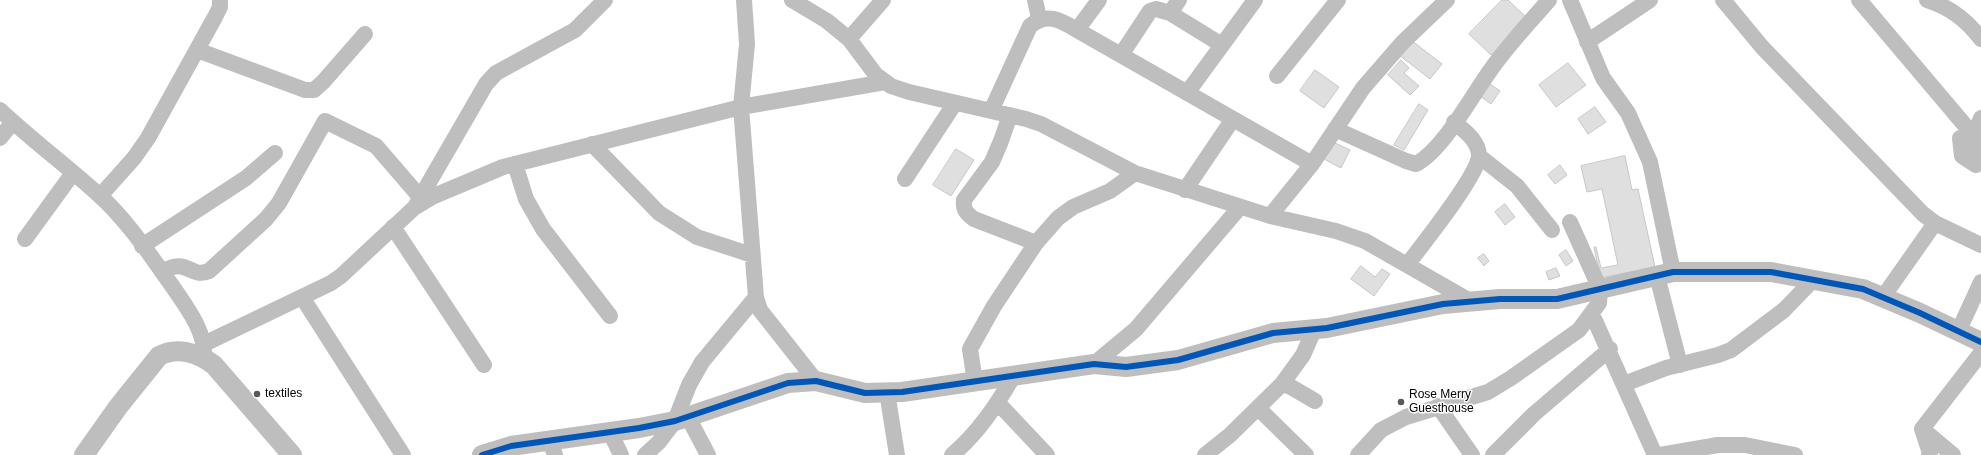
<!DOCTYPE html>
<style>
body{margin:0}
canvas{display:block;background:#fff}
</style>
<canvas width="1981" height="455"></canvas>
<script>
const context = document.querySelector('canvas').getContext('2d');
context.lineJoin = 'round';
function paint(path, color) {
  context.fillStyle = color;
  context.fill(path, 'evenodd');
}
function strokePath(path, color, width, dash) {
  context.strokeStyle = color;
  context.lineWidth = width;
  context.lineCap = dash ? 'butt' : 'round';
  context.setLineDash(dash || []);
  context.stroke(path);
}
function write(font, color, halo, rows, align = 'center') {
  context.font = font + ' Arial,sans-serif';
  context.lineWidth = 3;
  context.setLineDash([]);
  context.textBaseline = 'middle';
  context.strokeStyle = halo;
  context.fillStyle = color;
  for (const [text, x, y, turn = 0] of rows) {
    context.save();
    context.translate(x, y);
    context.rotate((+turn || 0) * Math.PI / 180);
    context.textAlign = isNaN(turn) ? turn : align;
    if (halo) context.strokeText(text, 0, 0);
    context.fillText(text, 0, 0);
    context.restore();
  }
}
const building = new Path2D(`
 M1502,0H1508L1527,18L1491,55L1469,34Z
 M1411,40L1442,64L1430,79L1399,55Z
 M1401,60L1409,68L1404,73L1419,86L1410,95L1388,75Z
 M1568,63L1586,85L1556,107L1539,85Z
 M1315,70L1339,87L1324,108L1300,91Z
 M1486,81L1500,91L1491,104L1477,94Z
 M1419,104L1428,110L1404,150L1394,145Z
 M1595,107L1606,122L1588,134L1578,119Z
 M1333,142L1350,150L1341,168L1324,159Z
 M956,149L974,160L951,196L933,185Z
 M1625,156L1632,190L1638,189L1655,267L1600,278L1594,247H1596L1601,268L1618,265L1602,189L1587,192L1581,166Z
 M1560,165L1567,175L1555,184L1548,175Z
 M1505,204L1515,217L1505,225L1495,212Z
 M1566,250L1573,261L1566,266L1559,255Z
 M1484,254L1489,261L1484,266L1478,258Z
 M1361,266L1375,277L1382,269L1390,274L1374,296L1351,279Z
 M1556,268L1560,276L1549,280L1546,272Z`);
const minor = new Path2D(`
 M744,0L747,44L741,107L756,297L760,310L816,381
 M792,0L827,21L849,39L876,75L891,86L909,92L1026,119L1041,124L1135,173L1270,216L1336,231L1365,241L1470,301
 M1035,0L1039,18
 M1570,0L1603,78L1628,113L1650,162L1673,272
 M1723,0L1762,47L1923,214L1935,223L1981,245
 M1859,0L1974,136
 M1927,0C1950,7 1967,20 1981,39
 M1170,13L1179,0
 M1077,30L1099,0
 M849,39L883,0
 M1587,42L1650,0
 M197,50L305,90H314L323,82L365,34
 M1121,55L1150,11L1156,9L1170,13L1222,45
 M1277,76L1338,0
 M1187,93L1255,0
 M0,110C32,140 67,166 99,195C129,222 152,258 175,290C187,308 204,330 204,353
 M991,111L1030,26C1047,12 1060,20 1077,30L1312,164
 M1010,115L1001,141L992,162L964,200C963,210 966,213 974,219L1036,243
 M1335,129L1406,161L1416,164C1444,149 1472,95 1492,68C1509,44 1530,22 1549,0
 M0,138L13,122
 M1960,138L1962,156L1976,165
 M592,144L659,213L697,237L752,255
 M1479,156L1517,186L1552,230
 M1974,163V136L1981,118
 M515,164L526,199L543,229L610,316
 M905,179L955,103
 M1185,190L1233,119
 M100,196L134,158L148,138L215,17L220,7V0
 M416,205L486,84L496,73L575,30L605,0
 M1270,216L1312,164L1363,88L1403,42L1447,0
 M393,227L484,365
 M25,239L73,173
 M142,246L246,178L275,153
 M1407,265C1422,245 1477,177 1479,156C1479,141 1464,130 1454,122
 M162,272C188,256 189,279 209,271L266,219L279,203L325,121L376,146L420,197
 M1657,276L1680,365
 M302,297L403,455
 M1883,297L1935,223
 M1592,314L1655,455
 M1958,332L1981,282
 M204,344L331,283L341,276L414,208L434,196L503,167L741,107L885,82
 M1094,364L1136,329L1240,207
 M975,382L970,349L994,306L1036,243L1058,218L1073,207L1110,191L1135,173
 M1282,384L1303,355L1314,330
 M1624,384L1666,368L1718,355L1731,350L1784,310L1813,280
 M887,392L897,455
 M998,403L1047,455
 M1438,406L1472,455
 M1258,408L1306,455
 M688,417L708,455
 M1922,429L1953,455
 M610,432L621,455
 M550,441L555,455
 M645,455L659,442L675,421L689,385L702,362L756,297
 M952,455C978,433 996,406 1013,377
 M1205,455L1230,435L1282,384L1291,387L1315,401
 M1358,455L1381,430L1406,417L1488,392L1511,378L1579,330L1599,303L1600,289L1570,222
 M1493,455L1534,414L1610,349
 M1660,455L1718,445H1745L1795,455
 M1929,455L1930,453L1922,429L1981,353`);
const tertiary = new Path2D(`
 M84,455L118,407L159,356C177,346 198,353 214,365L292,455
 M482,455L511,446L639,428L675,421L788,383L816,381L865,393L902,392L1094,364L1126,367L1178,360L1273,333L1327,328L1443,304L1500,299H1557L1673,272H1771L1863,289L1920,313L1981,342`);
const cycleway = new Path2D(`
 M482,455L511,446L639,428L675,421L788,383L816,381L865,393L902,392L1094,364L1126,367L1178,360L1273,333L1327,328L1443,304L1500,299H1557L1673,272H1771L1863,289L1920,313L1981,342`);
const markers = [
 [257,394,4,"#595959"],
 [1401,402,4,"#595959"]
];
const poiNames = [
 ["textiles",265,394],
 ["Rose Merry",1409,395],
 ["Guesthouse",1409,409]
];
paint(building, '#dfdfdf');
strokePath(building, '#c7c7c7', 1);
strokePath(minor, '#bebebe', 16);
strokePath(tertiary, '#bebebe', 20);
strokePath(cycleway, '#0057b8', 6);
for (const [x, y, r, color] of markers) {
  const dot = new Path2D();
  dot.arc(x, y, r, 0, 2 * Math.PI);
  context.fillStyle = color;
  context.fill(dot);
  strokePath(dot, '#fff', 1.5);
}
write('12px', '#000', '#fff', poiNames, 'left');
</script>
